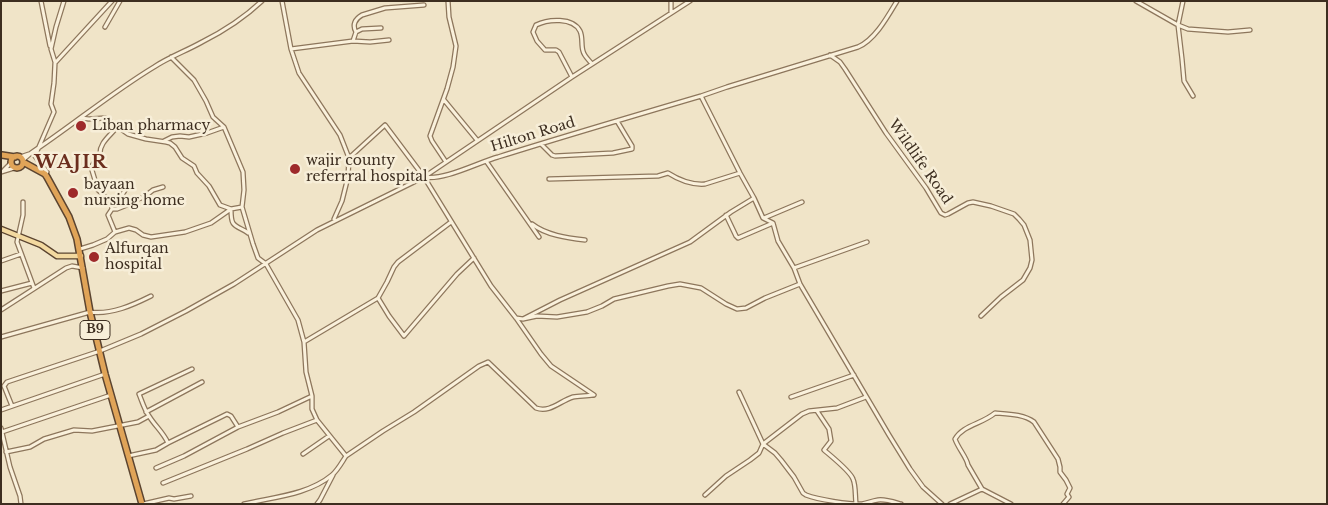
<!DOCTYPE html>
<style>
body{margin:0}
#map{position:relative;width:1328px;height:505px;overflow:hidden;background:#f0e4c8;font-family:"Libre Baskerville",serif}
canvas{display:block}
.frame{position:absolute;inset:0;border:2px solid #3d2e20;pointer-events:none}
</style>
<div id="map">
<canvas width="1328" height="505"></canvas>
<div class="frame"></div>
</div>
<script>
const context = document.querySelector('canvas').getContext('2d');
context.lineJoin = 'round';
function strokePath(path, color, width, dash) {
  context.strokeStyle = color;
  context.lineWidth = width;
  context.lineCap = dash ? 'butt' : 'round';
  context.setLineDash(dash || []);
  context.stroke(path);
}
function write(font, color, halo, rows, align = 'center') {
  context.font = font + ' "Libre Baskerville",serif';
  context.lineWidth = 5;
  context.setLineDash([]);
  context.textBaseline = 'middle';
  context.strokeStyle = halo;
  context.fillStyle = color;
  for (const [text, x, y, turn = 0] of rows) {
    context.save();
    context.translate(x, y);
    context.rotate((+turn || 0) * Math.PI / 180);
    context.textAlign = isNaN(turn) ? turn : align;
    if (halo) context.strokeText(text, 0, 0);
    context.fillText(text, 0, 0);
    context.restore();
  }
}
const minor = new Path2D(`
 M41,1L50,46
 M282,1L291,49L299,73L340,135L349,158L348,177L342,201L334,219
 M671,1V13
 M1136,1L1178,25L1188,29L1228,32L1250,30
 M1183,1L1178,25L1182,59L1184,81L1193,96
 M105,27L120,1
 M356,32L362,29L381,28
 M353,41L356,32C352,25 355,19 362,15L385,8L424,5
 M291,49L353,41L370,42L389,40
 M830,55L840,62L845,69L886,133L926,188L941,213L945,215L948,214L968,203L973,202L991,206L1014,214L1019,219L1024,225L1030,240L1032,260L1030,268L1023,280L1001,297L981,316
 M55,62L51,49L56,27L64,1
 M572,77L559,52L556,50H545L537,41L533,32L536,25C548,19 573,17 580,31C583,37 581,45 583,51C584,56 589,60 592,64
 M701,96L740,173L754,198L763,218L773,223L778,241L794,268L800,284L889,435L910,469L923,487L942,504
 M444,100L477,140
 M81,118L89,119L105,118L128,134L146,139L166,142L170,143L175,147L182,158L194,166L197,173L209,186L220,205L231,209C231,213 231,220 233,223C236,228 244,229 248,233
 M164,141L172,137L180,136L189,137L207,133L224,127
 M541,144L552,155L555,156L613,153L632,149V146L617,121
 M20,157L29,154
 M349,158L385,125L424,177L491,286L516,318L541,354L551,366L594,395
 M23,160L31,153C73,125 111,93 154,67C169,57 186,51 202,42C224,31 244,18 262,1
 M486,161L539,237
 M446,162L432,141L430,136L447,89L453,67L456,46L449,17L448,1
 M4,170L11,163
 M1,172L14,168
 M45,174L47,172L35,156L54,112L51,104L54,83L55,63L112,1
 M424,177C444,181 479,162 498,157C565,136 633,116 701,96L727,87L858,47C875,40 888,16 897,1
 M549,179L658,176L668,173C679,180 692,185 705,184L740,173
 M23,202V215L17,242L34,288
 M111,202L122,195L129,184
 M112,209H117L127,205L130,202L144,197L153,190L163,187
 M726,215L736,236L738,238L773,223
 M764,218L802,202
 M532,224C546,235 567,238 585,240
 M115,232L108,215L112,209L111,202L98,190L91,167L100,155C99,143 110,136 117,127
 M80,249L93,245L107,239L115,232L129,228L136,230L143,235L151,237L185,232L211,223L231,209L242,207
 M1,261L21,254
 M794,268L867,242
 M1,291L32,283
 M378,298L389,316L404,336L457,274L474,258
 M1,310L66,268L72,266L83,268
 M516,318L523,319L560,300L690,242L731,212L754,198
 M523,319L537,316L557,317L587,312L602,306L614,299L668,286L680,284L701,288L726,304L737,309L746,308L765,298L800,284
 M1,337L90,312C111,315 133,305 151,296
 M304,342L378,298L387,282L394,267L398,262L451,222
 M739,392L763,444L775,453L781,460L794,477L803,493L806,495C819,500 848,504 862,504C867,503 872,501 878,500C885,499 894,502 901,504
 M791,397L854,375
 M12,406L4,386L7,382L100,351L141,334L186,311L234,284L317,230L424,177L572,77L690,1
 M1,410L105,374
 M817,411L829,429L831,441L824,450C831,456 850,471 853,479C856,486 855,496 856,503
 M146,412L202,382
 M1,428L10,467L20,496L21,504
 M2,432L111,395
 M168,443L227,414L231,416L238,427
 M6,452L30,447L44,439L74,430L92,431L138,422L149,416
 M303,454L329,436
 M128,456L156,450L168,443C163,432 155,426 149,416C144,409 142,401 139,394L192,369
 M346,456L383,431L414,412L479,366L488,362L536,408C550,413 560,401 573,397C579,396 587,396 593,395
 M156,468L184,456L238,427L278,412L312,396L306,372L304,342L298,320L266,264L258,258L253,244L242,207L244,190L243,172L224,127L213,117L206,101L194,80L171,57
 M163,483L247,449L283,433L317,420
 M705,495L726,476L750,460L759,453L763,444L802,414L809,411L837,408L866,397
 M143,504L169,498L174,499L191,496
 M244,504C273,497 308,495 332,475C338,470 342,462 346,456L317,420L312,409V396
 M317,504L320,500L333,475
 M950,504L982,489
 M1011,504L982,489L968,465C967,458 958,448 955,439C963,425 982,424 995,413C1007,414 1024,414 1034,422L1058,459L1060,467V472L1066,480L1070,488L1067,494L1069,497L1063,504`);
const major = new Path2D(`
 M1,229L41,245L57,256H81`);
const highway = new Path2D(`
 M2,155L15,157
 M11 162a6 6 0 1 1 12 0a6 6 0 1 1-12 0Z
 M23,162L45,174L47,177L69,217L77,239L90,312L105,374L142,504`);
const markers = [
 [81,126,6,"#9e2a2b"],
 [295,169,6,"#9e2a2b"],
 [73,193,6,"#9e2a2b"],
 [94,257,6,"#9e2a2b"]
];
const shields = [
 [95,330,30]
];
const shieldNames = [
 ["B9",95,330]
];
const poiNames = [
 ["Liban pharmacy",92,126],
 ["wajir county",306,161],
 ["referrral hospital",306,177],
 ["bayaan",84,185],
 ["nursing home",84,201],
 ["Alfurqan",105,249],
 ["hospital",105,265]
];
const streetNames = [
 ["Hilton Road",533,135,-17],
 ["Wildlife Road",920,162,55]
];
const districtNames = [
 ["WAJIR",71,163]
];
strokePath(minor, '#8d765c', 5.5);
strokePath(major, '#5b4430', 7);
strokePath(highway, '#5b4430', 8);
strokePath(minor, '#faf1dc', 3);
strokePath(major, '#f3d9a0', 4.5);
strokePath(highway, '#e0a458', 5);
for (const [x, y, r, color] of markers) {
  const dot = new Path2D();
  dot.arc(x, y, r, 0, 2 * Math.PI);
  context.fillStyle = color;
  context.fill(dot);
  strokePath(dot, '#f7eed8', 2);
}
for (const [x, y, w] of shields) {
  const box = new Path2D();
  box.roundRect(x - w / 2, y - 9.5, w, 19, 4);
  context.fillStyle = '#f7eed8';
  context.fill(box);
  strokePath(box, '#3d2e20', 1);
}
write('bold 12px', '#3d2e20', null, shieldNames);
write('14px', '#3d2e20', '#f7eed8', poiNames, 'left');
write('14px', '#3d2e20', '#f7eed8', streetNames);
context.letterSpacing = '1px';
write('bold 19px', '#6b2e1e', '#f7eed8', districtNames);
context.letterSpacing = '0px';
</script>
